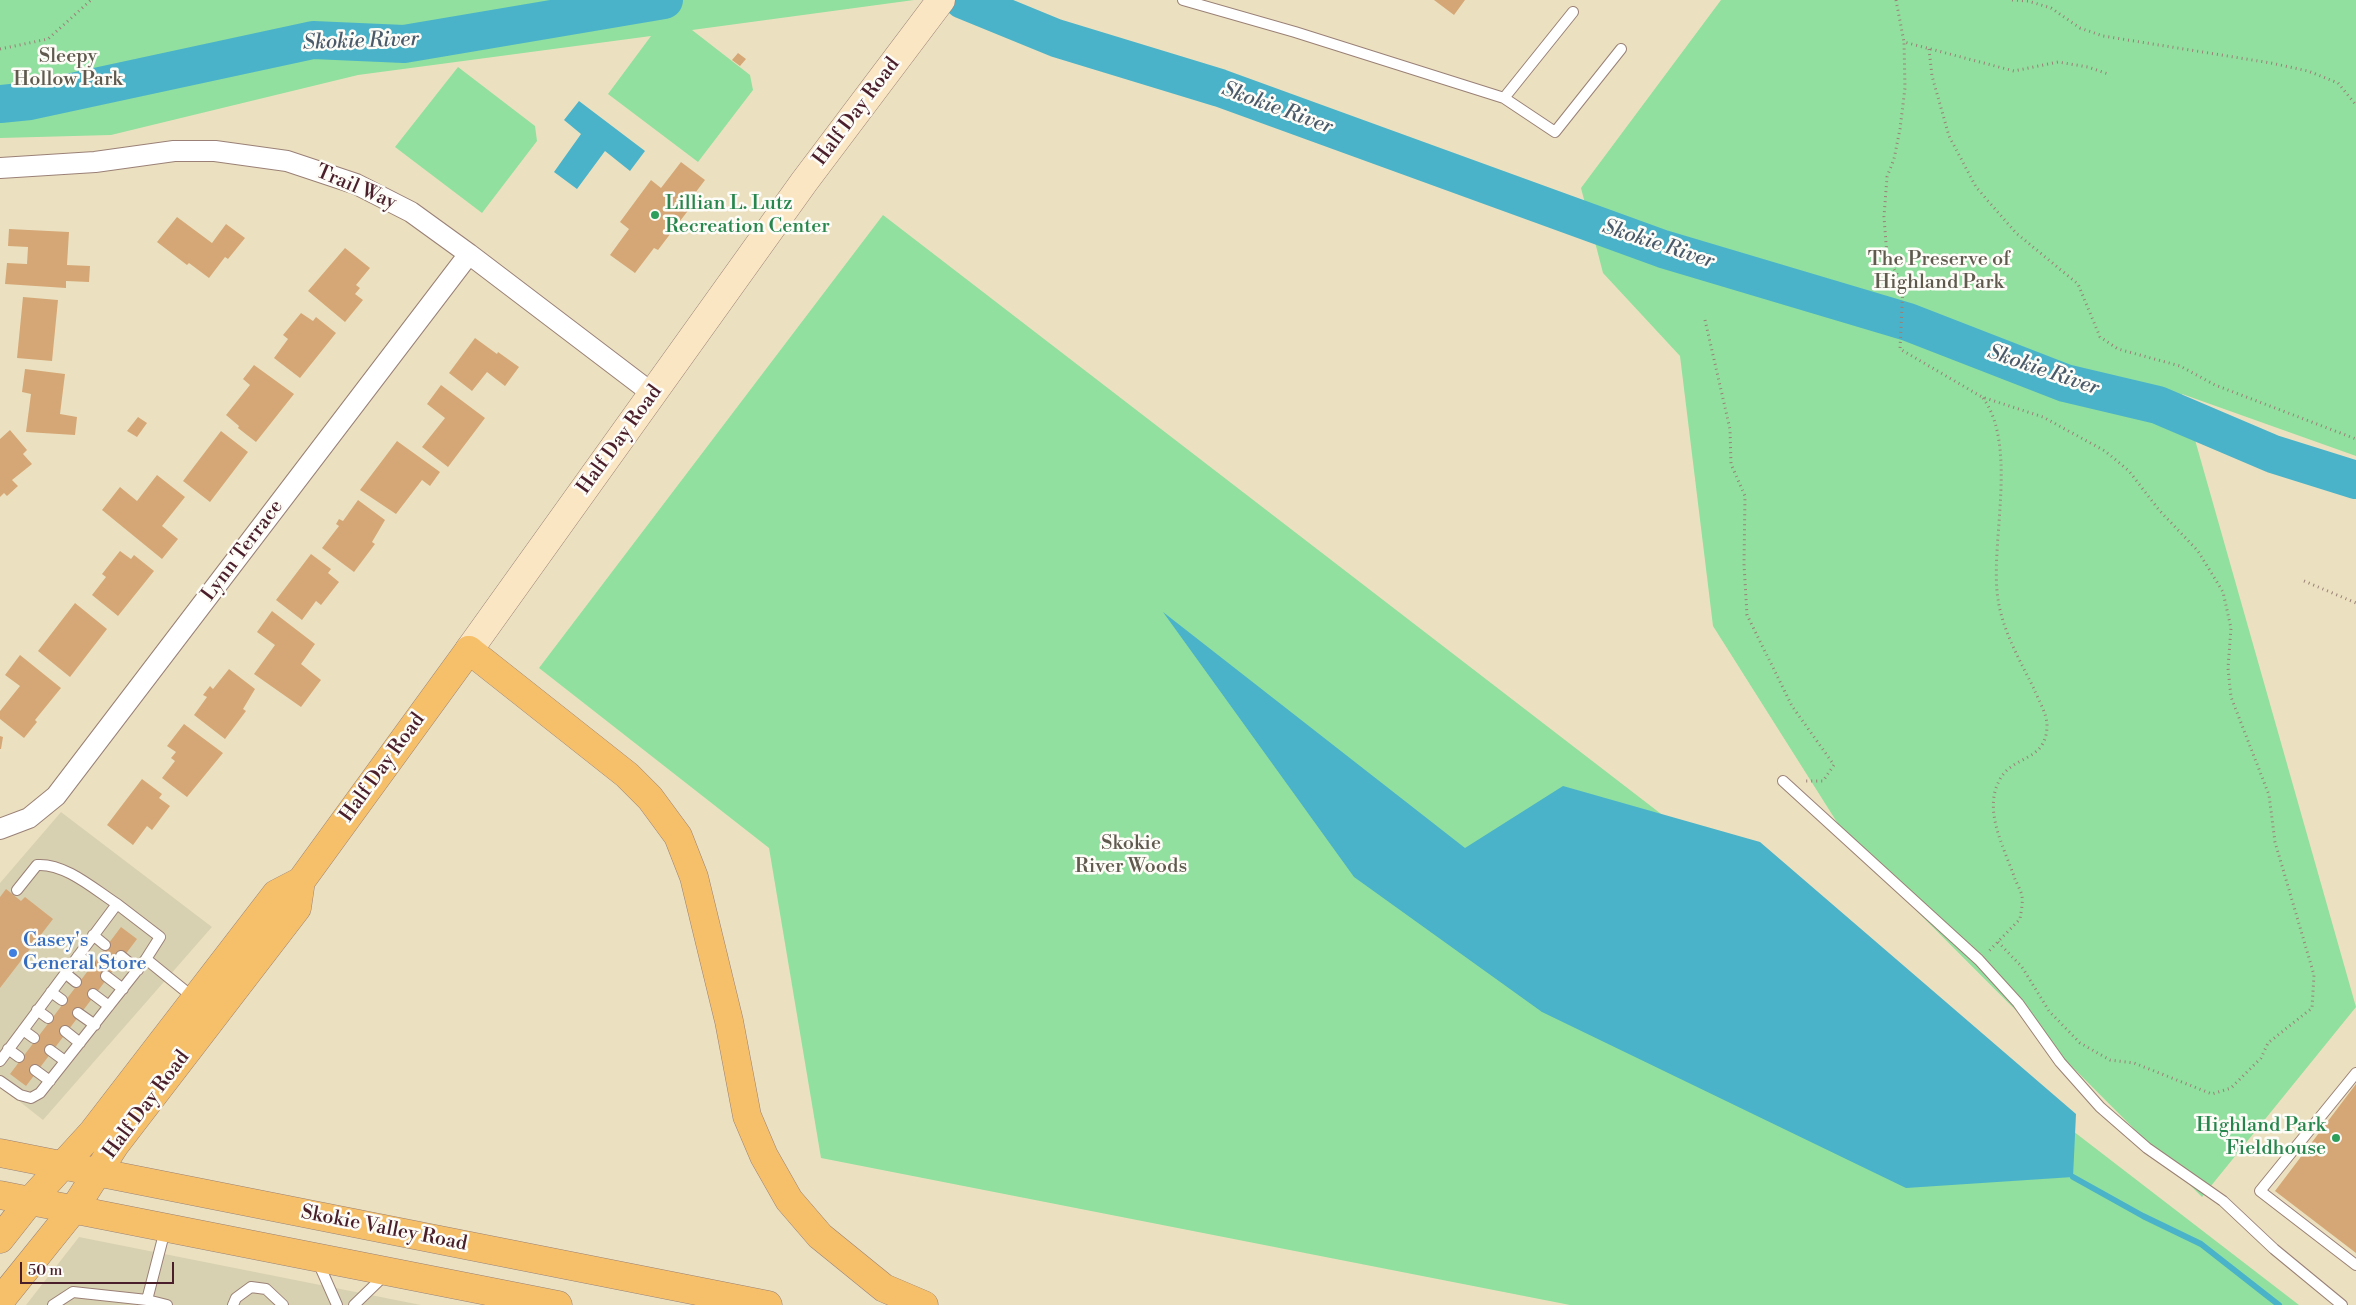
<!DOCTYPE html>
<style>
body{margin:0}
#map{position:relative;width:2356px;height:1305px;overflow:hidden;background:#ebe1c0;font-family:"Libre Bodoni",serif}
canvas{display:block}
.scale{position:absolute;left:20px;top:1262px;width:154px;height:22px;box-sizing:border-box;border:2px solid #4a1f2b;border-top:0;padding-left:6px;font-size:15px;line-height:18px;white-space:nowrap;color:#4a1f2b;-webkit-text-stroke:4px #fdfcf7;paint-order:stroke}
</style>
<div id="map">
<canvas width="2356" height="1305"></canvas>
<div class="scale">50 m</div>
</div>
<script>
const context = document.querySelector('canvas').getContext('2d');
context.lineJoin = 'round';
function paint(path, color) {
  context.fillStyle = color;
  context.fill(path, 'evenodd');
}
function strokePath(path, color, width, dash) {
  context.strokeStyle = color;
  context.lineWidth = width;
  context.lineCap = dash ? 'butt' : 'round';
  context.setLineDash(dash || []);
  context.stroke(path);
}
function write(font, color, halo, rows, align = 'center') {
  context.font = font + ' "Libre Bodoni",serif';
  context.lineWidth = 5;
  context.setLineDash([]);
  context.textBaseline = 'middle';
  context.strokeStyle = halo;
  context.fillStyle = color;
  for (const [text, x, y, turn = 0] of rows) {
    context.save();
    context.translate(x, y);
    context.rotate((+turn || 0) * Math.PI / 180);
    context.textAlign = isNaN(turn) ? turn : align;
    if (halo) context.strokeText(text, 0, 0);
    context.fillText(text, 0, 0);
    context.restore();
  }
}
const built = new Path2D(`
 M61,812L212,927L43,1120L0,1086V883Z
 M79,1237L421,1305H26Z`);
const green = new Path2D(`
 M0,0H914L692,30L750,75L753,90L698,162L608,94L651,36L358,75L111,135L0,138Z
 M1721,0H2356V456L2182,394L2356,1007L2202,1197L1852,846L1713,626L1680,356L1603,273L1581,188Z
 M458,67L535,126L537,141L482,213L395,147Z
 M883,215L2299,1305H1570L821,1158L769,848L539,668Z`);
const water = new Path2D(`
 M579,101L645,151L630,171L605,151L577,189L554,172L581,134L564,120Z
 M1163,612L1465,848L1563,786L1760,842L2076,1114L2073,1177L1906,1188L1542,1012L1354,877Z`);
const stream = new Path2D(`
 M2073,1177L2143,1216L2201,1244L2279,1305`);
const river = new Path2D(`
 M963,0L1056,38L1220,88L1663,249L1908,322L2065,383L2158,405L2273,454L2356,480
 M0,104L30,101L313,40L404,44L664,0`);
const building = new Path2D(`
 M1434,0H1465L1454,15Z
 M738,53L746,59L740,66L732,60Z
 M681,162L705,180L686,205L690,208L658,250L654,248L635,273L610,255L629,229L620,222L651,180L661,188Z
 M177,217L212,243L226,224L245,238L228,259L225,257L209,278L189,263L187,265L157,242Z
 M9,229L69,232L67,265L90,266L89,282L66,281V288L5,284L7,263L27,264L28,247L8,246Z
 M345,248L370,268L356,285L360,288L355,294L363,300L345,322L308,291Z
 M23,297L58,300L52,361L17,358Z
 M301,313L313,321L316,317L336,333L300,378L274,358L288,339L283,335Z
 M475,338L497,354L498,352L519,367L505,386L487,372L472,391L449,373Z
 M254,365L294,394L256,442L238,428L239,426L226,415L250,385L243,379Z
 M25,369L65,374L60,414L77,417L75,435L26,432L31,394L22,392Z
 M441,385L485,418L448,467L422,447L445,418L427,404Z
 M138,417L147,423L137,437L127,431Z
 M10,430L27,450L23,454L32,464L12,480L18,486L7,496L4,493L0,497V439Z
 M221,431L248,452L210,502L183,481Z
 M397,441L440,472L430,486L422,480L396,514L360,490Z
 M157,475L185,497L162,526L178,539L162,559L102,510L120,487L137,501Z
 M358,500L385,520L372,542L375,544L354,572L322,548L339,526L336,524L339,519L343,521Z
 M120,551L131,559L134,555L154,571L118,616L92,595L106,577L102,574Z
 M311,554L331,569L328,573L339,582L321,605L316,601L302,620L276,600Z
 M75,603L107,629L70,677L38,651Z
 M272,611L315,644L301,664L321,680L301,707L254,674L275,645L257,632Z
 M20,655L61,688L35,720L37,722L24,738L0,719V711L20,686L5,675Z
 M229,669L255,689L243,709L246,711L225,739L194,715L207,697L203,695L210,686L213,689Z
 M184,724L223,753L187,797L162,778L175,761L171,758L176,752L167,746Z
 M0,736L3,737L1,749H0Z
 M142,779L162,794L159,798L170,806L152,830L147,826L133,845L107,825Z
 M6,889L21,901L25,897L53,919L0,988V897Z
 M121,927L137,939L26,1086L10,1074Z
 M2356,1084V1253L2275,1191Z`);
const path = new Path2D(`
 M1896,0L1904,42
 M2012,0L2028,1L2051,8L2080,28L2103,36L2271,63L2308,71L2338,83L2356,105
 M0,49L48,39L91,0
 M1929,49L1932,76L1949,136L1976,187L2016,233L2078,284L2100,337L2118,349L2180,366L2215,385L2356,439
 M1705,320L1730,429L1731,464L1745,496L1744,564L1747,615L1792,706L1834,765L1823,781H1805
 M1983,398C2017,444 1992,536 1997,591C2000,627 2019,658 2034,689C2038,699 2047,714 2047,725C2047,763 2012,754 1999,781C1983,812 2005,849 2015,879C2017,884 2021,891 2022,896C2023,904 2021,912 2020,919L1989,951
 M2304,581L2356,603
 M1998,942L2022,967L2049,1011L2080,1043L2110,1060L2134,1063L2212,1094L2231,1088L2261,1058L2268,1043L2312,1008L2314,975L2275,842L2269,795L2231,697L2228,668L2231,628L2223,592L2198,551L2159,510L2129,471L2105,451L2043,417L1982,397L1900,349L1903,285L1887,256L1884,217L1887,177L1894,159L1900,129L1905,88L1904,42L2014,71L2058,62L2088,67L2108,74`);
const lane = new Path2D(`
 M1183,0L1295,32L1504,98L1555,132L1621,49
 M1504,98L1573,12
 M1783,781L1979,960L2018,1003L2060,1062L2100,1107L2147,1148L2223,1201L2274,1249L2342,1305
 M17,890L37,865C65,863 94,889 117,904
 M93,935L105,945
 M78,956L90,964
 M121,956L138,970
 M65,973L76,982
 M106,976L123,989
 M51,992L62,1000
 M93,994L109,1006
 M37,1010L48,1018
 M78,1013L95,1025
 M23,1030L34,1038
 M65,1031L80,1043
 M8,1049L19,1057
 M50,1050L65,1061
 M0,1061L117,904L160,937L146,959
 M35,1070L50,1081
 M2356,1073L2260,1191L2356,1265
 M0,1081L20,1095L31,1098L40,1093L146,959L194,998
 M165,1230L147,1300L167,1305
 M318,1262L337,1305
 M53,1305L73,1292L147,1300
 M233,1305L236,1298L251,1287L266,1289L283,1305
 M354,1305L386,1274`);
const street = new Path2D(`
 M0,168L95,162L174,151H215L287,161L356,184L411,212L469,254L653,394
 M0,829L29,818L56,796L469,254`);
const secondary = new Path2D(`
 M469,650L804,182L941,0`);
const primary = new Path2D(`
 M0,1239L30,1201L92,1133L276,894L301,881L469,650
 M0,1301L74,1209L115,1145L297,908L301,881`);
const highway = new Path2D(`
 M469,650L627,775L650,798L678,836L694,877L729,1021L747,1116L764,1156L789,1200L820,1236L884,1288L924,1305
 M0,1153L768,1305
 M0,1195L558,1305`);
const markers = [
 [655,215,5,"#2e9e5b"],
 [13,953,5,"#3f7fe0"],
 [2336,1138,5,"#2e9e5b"]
];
const parkNames = [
 ["Sleepy",68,57],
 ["Hollow Park",68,80],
 ["The Preserve of",1939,260],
 ["Highland Park",1939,283],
 ["Skokie",1131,844],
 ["River Woods",1131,867]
];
const streetNames = [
 ["Half Day Road",857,112,-53],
 ["Trail Way",356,188,23],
 ["Half Day Road",620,440,-54],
 ["Lynn Terrace",243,551,-53],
 ["Half Day Road",383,768,-54],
 ["Half Day Road",147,1105,-53],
 ["Skokie Valley Road",384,1229,11]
];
const leisureNames = [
 ["Lillian L. Lutz",665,204],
 ["Recreation Center",665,227],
 ["Highland Park",2326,1126,"right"],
 ["Fieldhouse",2326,1149,"right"]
];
const shopNames = [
 ["Casey's",23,941],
 ["General Store",23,964]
];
const waterNames = [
 ["Skokie River",361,42,-2],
 ["Skokie River",1277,109,20],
 ["Skokie River",1658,245,18],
 ["Skokie River",2043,371,19]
];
paint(built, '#d8d1b1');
paint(green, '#91e09f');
paint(water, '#4ab3c9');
strokePath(stream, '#4ab3c9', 6);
strokePath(river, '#4ab3c9', 38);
paint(building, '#d5a776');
strokePath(lane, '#9a8076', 12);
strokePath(street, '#9a8076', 22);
strokePath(secondary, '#9a8076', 29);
strokePath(primary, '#9a8076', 29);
strokePath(highway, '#9a8076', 29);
strokePath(path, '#9a8076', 3, [1, 4]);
strokePath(lane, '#fff', 10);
strokePath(street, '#fff', 20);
strokePath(secondary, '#fbe6c4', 28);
strokePath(primary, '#f6c06b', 28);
strokePath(highway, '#f6c06b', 28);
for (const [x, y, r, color] of markers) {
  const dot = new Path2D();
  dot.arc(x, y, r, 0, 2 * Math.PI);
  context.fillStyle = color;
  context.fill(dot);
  strokePath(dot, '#fdfcf7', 2);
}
write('20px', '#5f594e', '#fdfcf7', parkNames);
write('20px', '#4a1f2b', '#fdfcf7', streetNames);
write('20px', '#27864d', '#fdfcf7', leisureNames, 'left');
write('20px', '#366cbe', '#fdfcf7', shopNames, 'left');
write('italic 21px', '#4a5a6a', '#fdfcf7', waterNames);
</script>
